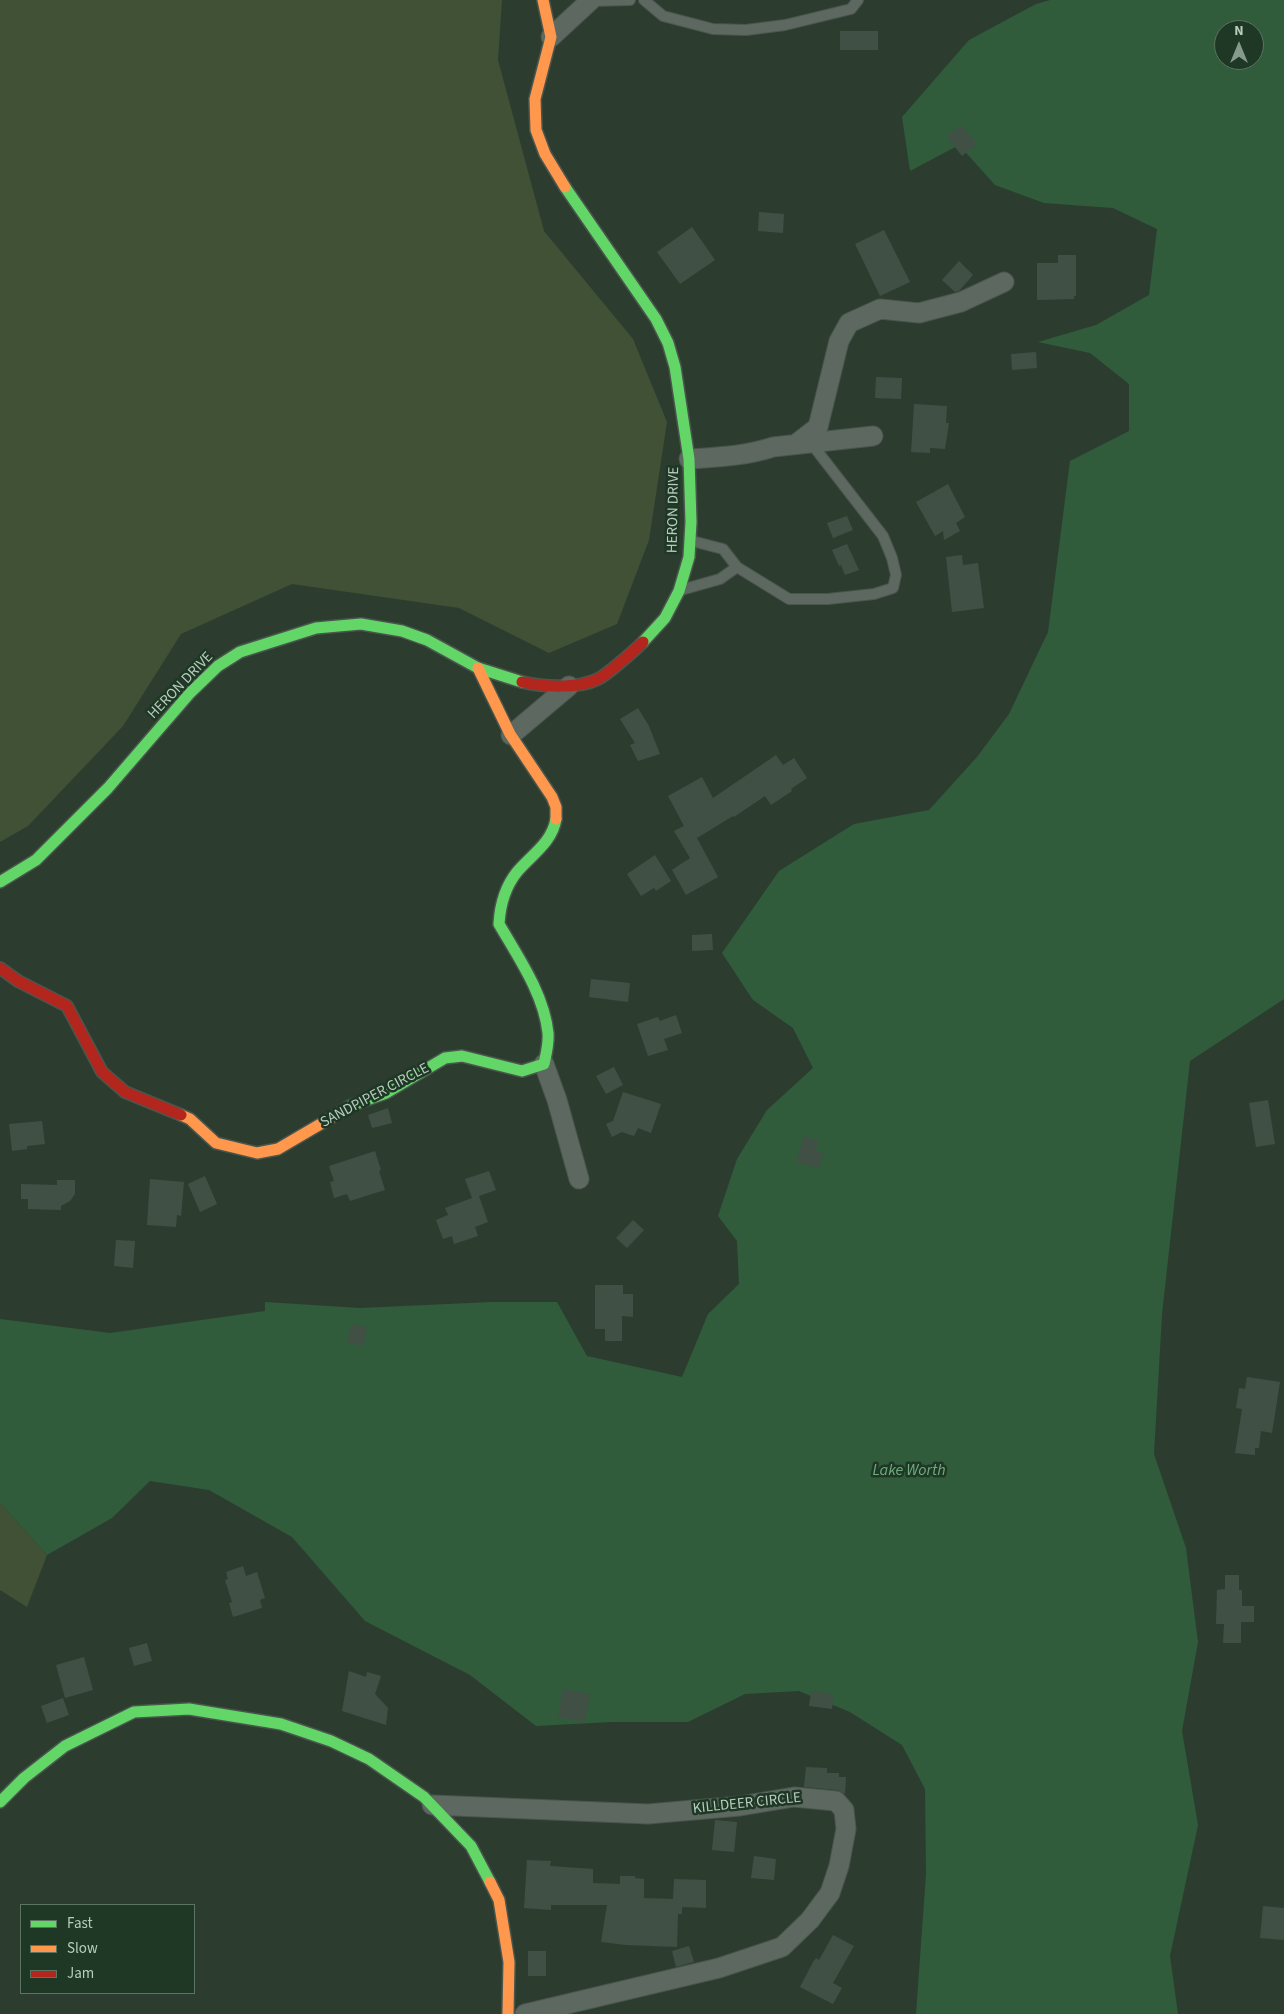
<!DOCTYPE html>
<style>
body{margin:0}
#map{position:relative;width:1284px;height:2014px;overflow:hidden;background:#2c3d30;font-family:"Source Sans 3",sans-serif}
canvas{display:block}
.legend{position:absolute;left:20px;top:1904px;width:175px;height:90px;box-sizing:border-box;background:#1f3725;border:1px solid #5c7362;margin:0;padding:6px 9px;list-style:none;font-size:15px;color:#b7ccbd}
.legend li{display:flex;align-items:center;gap:10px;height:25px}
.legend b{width:25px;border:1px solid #5c7362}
.north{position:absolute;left:1214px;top:20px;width:50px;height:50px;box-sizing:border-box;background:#1f3725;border:1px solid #5c7362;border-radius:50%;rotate:0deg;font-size:14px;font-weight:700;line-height:20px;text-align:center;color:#b7ccbd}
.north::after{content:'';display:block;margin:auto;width:18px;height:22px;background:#869a8c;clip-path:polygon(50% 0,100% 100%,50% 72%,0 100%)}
</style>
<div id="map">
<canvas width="1284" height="2014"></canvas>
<ul class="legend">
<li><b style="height:6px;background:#63d668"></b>Fast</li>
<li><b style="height:6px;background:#ff974d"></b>Slow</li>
<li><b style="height:6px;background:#b3261e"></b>Jam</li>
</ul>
<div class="north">N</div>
</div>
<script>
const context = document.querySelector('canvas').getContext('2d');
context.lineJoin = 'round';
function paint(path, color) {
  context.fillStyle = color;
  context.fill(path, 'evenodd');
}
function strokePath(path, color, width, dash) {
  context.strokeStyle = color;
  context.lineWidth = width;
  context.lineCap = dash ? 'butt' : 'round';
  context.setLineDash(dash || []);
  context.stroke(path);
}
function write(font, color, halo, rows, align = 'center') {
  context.font = font + ' "Source Sans 3",sans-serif';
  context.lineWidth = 5;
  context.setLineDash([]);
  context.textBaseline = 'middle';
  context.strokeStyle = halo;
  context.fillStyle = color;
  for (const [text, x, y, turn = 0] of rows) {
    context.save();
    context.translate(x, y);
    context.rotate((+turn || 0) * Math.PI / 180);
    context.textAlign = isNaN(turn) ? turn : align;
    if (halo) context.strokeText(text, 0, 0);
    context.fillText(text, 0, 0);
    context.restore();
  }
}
const green = new Path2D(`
 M0,0H502L498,60L544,231L633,339L667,422L649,540L617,624L549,653L459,608L292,584L181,634L123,726L28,826L0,842Z
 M0,1503L47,1555L27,1607L0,1590Z`);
const water = new Path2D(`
 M1050,0H1284V999L1190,1061L1162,1314L1154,1454L1186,1548L1198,1642L1182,1731L1198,1825L1170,1956L1178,2014H916L926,1874L925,1789L902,1745L850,1712L799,1691L745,1694L688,1722H611L536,1726L470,1675L365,1621L292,1537L209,1490L150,1481L112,1518L47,1555L0,1503V1319L110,1333L265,1311V1302L360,1308L492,1302H557L587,1356L682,1377L708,1314L739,1284L737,1241L718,1216L737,1159L767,1110L813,1068L793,1028L753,1000L722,953L779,871L854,824L929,810L977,757L1009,714L1048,632L1070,461L1129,431V384L1090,353L1038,342L1096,325L1149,295L1157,229L1113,208L1044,203L995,185L959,145L910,171L902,117L969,40L1036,4ZM1224,30H1254V60H1224Z`);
const building = new Path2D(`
 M840,31H878V50H840Z
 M961,125L977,144L962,156L947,137Z
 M759,212L784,214L783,233L758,231Z
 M692,227L715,260L680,284L657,252Z
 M884,230L910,282L880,296L855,244Z
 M1058,255H1076V296H1074V299L1037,300V263H1058Z
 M959,261L973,275L959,291L955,292L942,280Z
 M1036,352L1037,368L1012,370L1011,354Z
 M876,377L902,378L901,399L875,398Z
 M914,404L947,406L946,423H949L945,449L930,448V453L911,452Z
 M948,484L965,517L956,523L960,531L944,540L943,531L935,536L916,502Z
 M847,516L853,530L833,538L827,523Z
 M847,544L859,570L845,575L841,565L839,566L832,550Z
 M962,555L963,565L978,563L984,608L952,612L946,557Z
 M638,708L649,726L660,754L638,761L630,745L635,743L620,719Z
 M776,755L783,765L794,758L807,778L791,789L792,791L771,805L765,796L734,817L733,816L697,838L718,877L686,895L672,870L690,858L674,831L684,826L668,796L702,777L713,798Z
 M655,855L671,881L656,891L654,888L641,896L627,874Z
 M712,934L713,950L692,951V935Z
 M591,979L630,983L628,1002L589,997Z
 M676,1015L682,1033L664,1039L668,1050L648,1056L637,1024L658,1017L660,1021Z
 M614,1067L623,1085L606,1094L596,1076Z
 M623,1092L661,1104L651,1133L638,1128L634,1136L622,1132L612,1137L606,1124L613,1121Z
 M1268,1100L1275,1144L1256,1147L1249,1103Z
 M388,1108L392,1123L372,1128L368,1115Z
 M42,1121L45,1144L27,1146V1149L12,1151L9,1124Z
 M804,1136L819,1141L816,1151L824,1153L819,1168L796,1162Z
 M375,1151L381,1170L379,1171L385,1190L350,1201L347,1194L334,1198L330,1182L334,1181L329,1166Z
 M489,1171L496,1190L479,1196L488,1222L475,1227L478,1236L454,1244L452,1236L443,1239L436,1220L448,1215L445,1208L472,1198L465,1179Z
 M205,1176L217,1204L200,1212L188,1184Z
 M150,1179L184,1182L181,1216L177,1215L176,1227L147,1225Z
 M57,1180H75V1194L70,1201L61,1206V1210L28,1209V1199H21V1184L57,1185Z
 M633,1220L644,1230L627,1248L616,1238Z
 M116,1240L135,1241L133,1268L114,1266Z
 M595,1285H623V1294H633V1317L622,1316V1341H605V1329H595Z
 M351,1324L367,1327L364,1346L347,1343Z
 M1247,1377L1280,1382L1272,1433L1261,1431L1259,1448H1255V1455L1235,1453L1242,1409L1236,1408L1239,1388L1245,1389Z
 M243,1566L246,1576L257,1572L265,1598L260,1600L262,1608L233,1617L229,1603L232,1602L225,1580L228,1579L226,1572Z
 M1225,1575H1239V1590H1242V1606H1254V1622H1241V1643H1223L1224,1624H1216L1217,1590L1225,1589Z
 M147,1643L152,1661L134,1666L129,1648Z
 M84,1657L93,1690L65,1698L56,1665Z
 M349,1671L366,1677L367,1672L381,1676L375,1694L388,1708L386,1725L342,1711Z
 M563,1689L590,1694L585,1722L558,1717Z
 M811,1691L834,1694L832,1709L809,1706Z
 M63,1698L69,1715L47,1723L41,1706Z
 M806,1767L827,1768V1773H839V1777H846L845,1794L837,1790L804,1787Z
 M715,1820L737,1822L734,1852L712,1850Z
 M754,1856L776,1859L774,1880L751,1878Z
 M527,1860L551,1861L550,1866L593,1869V1883L620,1884V1876H635V1878L644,1879V1898L673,1899L674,1879L706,1880V1908L682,1907V1914H678L677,1947L626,1945L601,1942L607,1905H551V1910L524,1908Z
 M1263,1906L1284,1908V1940L1260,1938Z
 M833,1935L854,1946L833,1983L842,1988L833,2004L800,1987L813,1962L816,1958L819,1960Z
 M689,1946L694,1962L676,1967L672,1951Z
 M528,1951H546V1976H528Z`);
const lane = new Path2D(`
 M644,0L663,16L713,29L746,30L785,25L851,9L858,0
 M591,1L630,0
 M692,541L723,549L737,567L789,599H828L874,594L893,588L896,575L892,558L883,536L811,443
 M681,590L720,579L737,567`);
const street = new Path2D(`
 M551,37L591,0
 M796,444L818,427L839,341L849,323L880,309L919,313L961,302L1004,282
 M689,459C718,457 746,456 773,447L873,436
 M511,735L569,686
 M544,1064L557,1100L579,1179
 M432,1805L648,1814L740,1806L794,1797L836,1801L844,1810L846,1829L839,1866L830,1893L810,1920L782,1947L719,1968L525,2014`);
const fast = new Path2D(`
 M565,187L656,319L668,343L675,367L689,459L691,522L689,557L679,591L665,618L643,642
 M0,882L36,860L108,788L190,693L218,666L240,652L316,628L361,624L402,631L427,640L478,668L522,682
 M341,1112L350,1106L386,1093L445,1058L462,1056L522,1071L544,1064C546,1054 549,1044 548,1033C544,994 518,957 499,924C500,906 505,887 517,872C531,855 552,843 556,819
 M0,1802L24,1778L65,1746L134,1712L189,1709L281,1724L331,1741L369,1759L424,1797L471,1846L490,1882`);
const slow = new Path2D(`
 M543,0L551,37L535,99L536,130L545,154L565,187
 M478,668L510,734L552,797L556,807V819
 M181,1115L190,1119L216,1143L257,1153L278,1149L341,1112
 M490,1882L499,1900L509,1962L508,2014`);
const jam = new Path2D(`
 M522,682C544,687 578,689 598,679C608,674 635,650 643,642
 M0,968L18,981L67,1006L102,1072L125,1092L181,1115`);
const streetNames = [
 ["HERON DRIVE",674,510,-89],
 ["HERON DRIVE",181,686,-46],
 ["SANDPIPER CIRCLE",375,1096,-28],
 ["KILLDEER CIRCLE",747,1804,-6]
];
const waterNames = [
 ["Lake Worth",909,1471]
];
paint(green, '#415135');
paint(water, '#305c3c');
paint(building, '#415045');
strokePath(lane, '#4a564d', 12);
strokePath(street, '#4a564d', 21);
strokePath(fast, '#4a564d', 14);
strokePath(slow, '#4a564d', 14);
strokePath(jam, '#4a564d', 14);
strokePath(lane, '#5d6960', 10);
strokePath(street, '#5d6960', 19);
strokePath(fast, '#63d668', 11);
strokePath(slow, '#ff974d', 11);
strokePath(jam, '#b3261e', 11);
write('15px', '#b7ccbd', '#1f3725', streetNames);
write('italic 16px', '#6fac7f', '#1f3725', waterNames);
</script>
